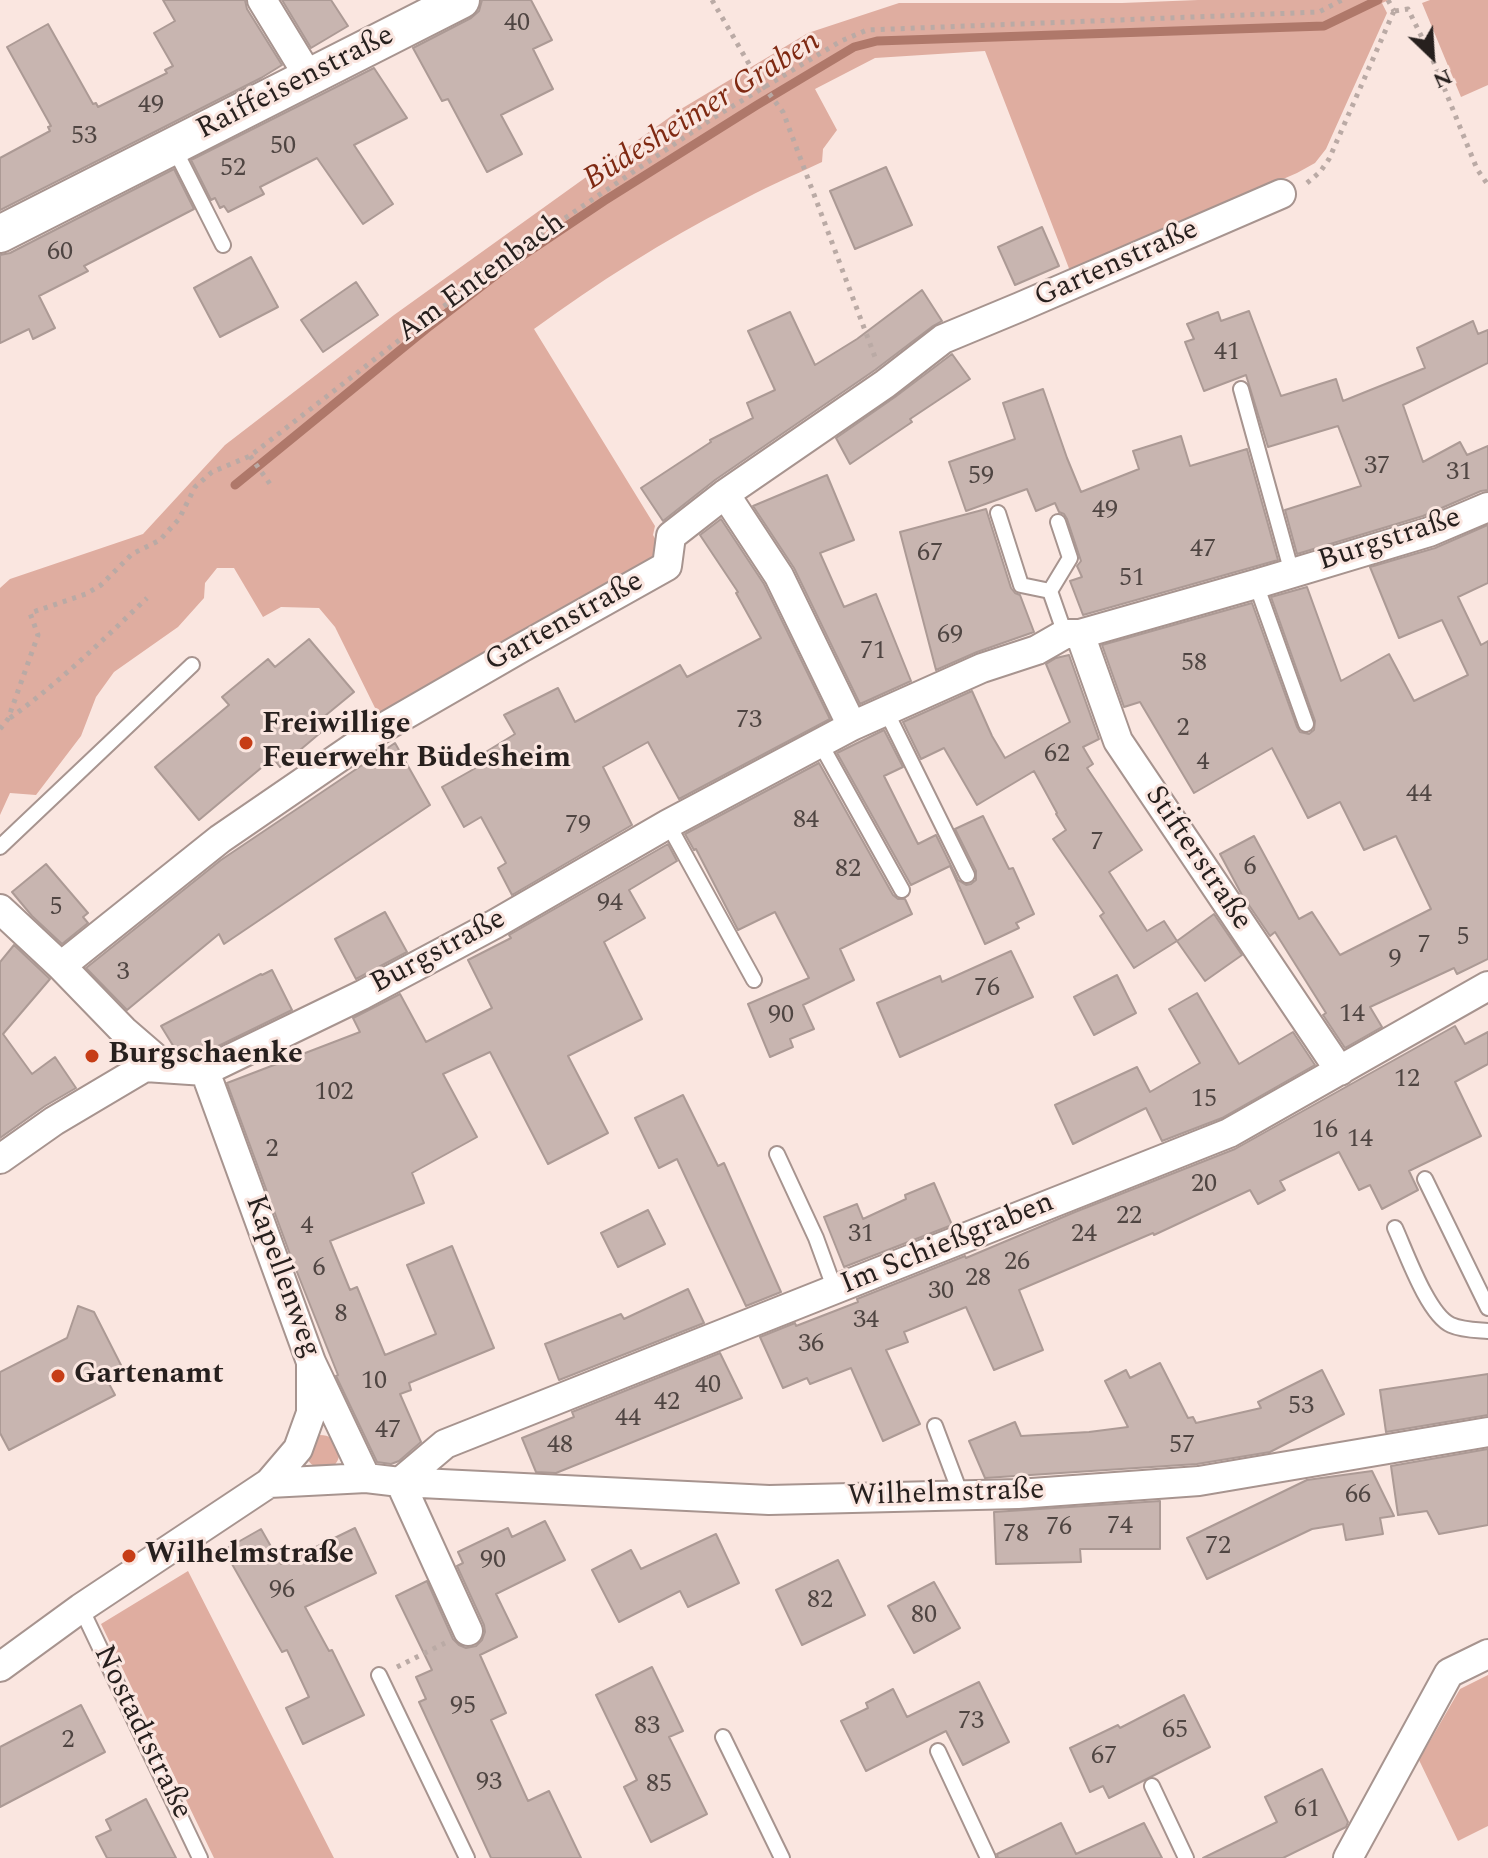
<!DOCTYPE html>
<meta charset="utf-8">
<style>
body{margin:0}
#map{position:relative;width:1488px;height:1858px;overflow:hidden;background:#fae6e0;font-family:Spectral,serif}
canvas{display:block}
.north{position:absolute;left:1392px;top:16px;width:80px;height:80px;-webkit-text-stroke:6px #fae6e0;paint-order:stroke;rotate:155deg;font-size:22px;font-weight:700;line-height:32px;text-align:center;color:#27201e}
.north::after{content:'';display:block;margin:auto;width:28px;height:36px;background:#27201e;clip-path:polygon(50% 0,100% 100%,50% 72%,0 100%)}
</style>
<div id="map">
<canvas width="1488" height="1858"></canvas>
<div class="north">N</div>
</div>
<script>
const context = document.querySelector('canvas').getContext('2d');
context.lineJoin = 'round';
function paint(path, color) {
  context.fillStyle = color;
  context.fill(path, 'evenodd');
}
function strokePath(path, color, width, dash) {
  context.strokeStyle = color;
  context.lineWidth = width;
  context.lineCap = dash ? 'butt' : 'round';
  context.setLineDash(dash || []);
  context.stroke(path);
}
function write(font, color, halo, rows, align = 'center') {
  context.font = font + ' Spectral,serif';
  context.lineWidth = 6;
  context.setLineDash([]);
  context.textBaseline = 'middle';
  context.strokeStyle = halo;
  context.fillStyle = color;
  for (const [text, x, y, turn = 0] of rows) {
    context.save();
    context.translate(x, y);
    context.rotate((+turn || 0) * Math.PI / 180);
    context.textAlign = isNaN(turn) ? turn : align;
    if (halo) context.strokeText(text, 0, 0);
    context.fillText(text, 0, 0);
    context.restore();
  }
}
const green = new Path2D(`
 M1198,0H1389L1382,3L1387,13L1326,149L1315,163L1297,173L1070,271L985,51L875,58L815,89L837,130L823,149L822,162C792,176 762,189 733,205C664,240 597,283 534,329L655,526L653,535L658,544L656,566L380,718L335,627L319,608L281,607L263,617L234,568H217L205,583L204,598L178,627L114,672L96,697L81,736L36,795L10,793L0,815V588L10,579L143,534L225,445L394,315L681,109L808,33L899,3H1122Z
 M1430,0H1488V85L1461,97L1422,3Z
 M320,1435C338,1435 346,1452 334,1466C321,1468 313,1470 306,1457L314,1437Z
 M188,1571L334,1858H214L101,1624Z
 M1488,1675V1826L1458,1841L1419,1760L1460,1689Z`);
const stream = new Path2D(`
 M235,485L426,329L513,262L604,201L757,105L854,47L877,41L1324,26L1378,0`);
const building = new Path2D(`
 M163,0H245L247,9L282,65L261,78L0,210V158L50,131L48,127L51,126L7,47L48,24L93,104L96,103L98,107L167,73L165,70L173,66L154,33L175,21Z
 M282,0H331L348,26L311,48Z
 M482,0H531L552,40L533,49L553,89L501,115L522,154L487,172L448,99L442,101L413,48L471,18L479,11Z
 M374,68L407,118L354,145L393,204L363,224L317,158L260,187L264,194L228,212L224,206L220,208L215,198L211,200L191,160Z
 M886,167L912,225L855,249L830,191Z
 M174,169L194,209L84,266L88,271L39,296L55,328L33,339L29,329L0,343V255L10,253Z
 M1042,227L1059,266L1015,285L998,247Z
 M251,257L278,307L220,337L194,288Z
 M356,282L378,315L323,352L301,320Z
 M922,290L942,321L933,326L875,370L715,480L663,521L641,488L711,442L710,440L753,418L747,403L775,390L748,331L790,312L815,365L857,339Z
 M1249,311L1281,396L1336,379L1343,401L1425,368L1417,348L1473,321L1478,334L1488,330V363L1403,405L1423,462L1460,442L1467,455L1488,446V490L1481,491L1423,516L1297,554L1285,510L1361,486L1338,426L1268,447L1246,375L1204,391L1185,342L1194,339L1187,324L1218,312L1221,321Z
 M952,354L970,379L910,419L912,422L850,464L836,438L895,397Z
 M1043,389L1067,458L1081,492L1139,469L1133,451L1181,436L1190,466L1247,449L1278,560L1083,615L1070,581L1082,577L1077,566L1081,561L1067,519L1064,514L1059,512L1055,503L1036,511L1027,489L966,511L949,462L1015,439L1003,403Z
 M827,475L854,540L820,553L844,607L876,594L911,681L860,704L794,568L753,506Z
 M986,509L1011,588L1015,593L1020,595L1034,632L977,652L936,670L900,532Z
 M721,519L764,584L830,719L679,799L648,742L603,767L632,825L512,895L498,868L506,863L481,817L464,827L442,787L481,765L476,758L515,734L504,715L558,688L575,722L680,665L687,677L761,638L736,593L738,592L700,535Z
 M1488,525V583L1458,597L1481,645L1488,641V959L1457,974L1454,968L1370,1007L1382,1027L1345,1048L1323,1015L1326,1013L1275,932L1270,936L1242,895L1220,854L1254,836L1299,919L1312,912L1340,955L1431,909L1396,836L1364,850L1340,802L1308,818L1272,748L1194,793L1140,702L1124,707L1102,645L1252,603L1297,727L1300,732L1309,734L1314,730L1315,721L1271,597L1307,587L1341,681L1389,654L1414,701L1468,675L1442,620L1399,638L1370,567L1435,548Z
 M309,639L354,692L320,720L326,728L280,767L273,758L199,820L155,767L229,705L222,697L268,659L275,667Z
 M1069,655L1099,739L1083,747L1093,764L1087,768L1142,850L1109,872L1147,931L1164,921L1177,941L1134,968L1100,916L1104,913L1053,839L1066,830L1056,814L1057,813L1034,771L977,805L944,748L921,759L903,722L972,691L992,736L1005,758L1070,722L1046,664L1056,658Z
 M884,730L903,767L884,776L918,844L936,835L958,880L966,885L971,884L976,880V871L955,829L983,816L1009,869L1013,868L1034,914L1016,923L1019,928L985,944L950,866L911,885L837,753Z
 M395,743L430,805L224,944L219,934L127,1010L86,968L221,860Z
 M819,763L893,895L898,899H905L912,914L840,949L854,980L803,1005L814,1029L790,1039L793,1047L770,1057L748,1004L809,978L775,912L738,930L696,849L694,850L685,834Z
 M668,844L677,861L629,890L645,918L604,942L642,1019L568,1056L608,1133L548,1164L490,1052L443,1074L477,1137L412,1173L424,1203L330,1241L350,1290L357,1287L385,1355L436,1334L407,1265L452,1246L494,1348L409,1383L411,1390L400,1394L421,1442L399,1461L391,1464L377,1462L336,1376L338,1375L291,1257L227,1083L360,1032L353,1018L400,994L426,1042L492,1008L468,960L511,938L509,935Z
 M46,864L88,913L83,917L88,923L62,944L32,916L12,892Z
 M385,912L407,952L356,979L335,939Z
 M1214,914L1242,955L1205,981L1177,941Z
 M14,945L50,979L3,1034L32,1074L55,1057L76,1088L45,1106L0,1138V962Z
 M1011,951L1033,997L900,1057L877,1003L940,976L942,982Z
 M272,970L292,1010L202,1054L177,1052L161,1026L261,974L262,975Z
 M1117,975L1136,1013L1094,1035L1074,997Z
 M1197,993L1239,1064L1293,1032L1315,1065L1222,1118L1162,1141L1146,1108L1073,1144L1055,1105L1137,1067L1150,1092L1200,1063L1169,1009Z
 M1455,1026L1465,1044L1488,1032V1064L1455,1082L1481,1136L1409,1171L1418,1190L1382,1209L1370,1185L1359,1190L1339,1152L1280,1181L1285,1190L1258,1204L1250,1190L1154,1235L1153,1233L1019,1290L1043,1350L994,1370L966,1307L904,1332L908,1342L886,1350L920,1424L883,1441L851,1368L810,1384L807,1378L783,1388L760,1337L795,1323L796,1326L858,1302L857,1299L965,1256L966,1258L1075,1212L1235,1149Z
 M683,1095L718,1166L724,1163L781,1292L746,1306L677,1159L659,1168L635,1118Z
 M934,1183L952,1225L844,1267L824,1217L857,1204L863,1219L906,1199L905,1195Z
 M648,1210L665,1244L618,1267L601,1233Z
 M688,1289L704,1323L559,1380L545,1344L621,1314L624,1319Z
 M78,1306L94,1312L124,1371L107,1380L115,1395L9,1450L0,1433V1372L67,1338Z
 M720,1353L742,1398L556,1473L536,1472L522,1438L574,1417L572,1412Z
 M1160,1363L1188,1418L1193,1417L1196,1423L1261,1408L1258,1402L1322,1370L1344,1414L1270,1452L1197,1464L985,1478L969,1441L1015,1422L1021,1436L1089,1432L1128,1427L1105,1381L1126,1370L1130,1378Z
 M1488,1374V1415L1386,1432L1380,1390Z
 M1488,1449V1525L1439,1534L1427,1511L1398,1515L1391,1466Z
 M1372,1471L1394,1516L1380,1518L1383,1534L1346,1540L1343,1524L1312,1529L1207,1579L1187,1538L1307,1480Z
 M1160,1501V1549H1080L1081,1562L996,1564L994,1512Z
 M545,1521L565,1560L496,1594L517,1637L480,1655L506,1713L491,1720L528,1801L549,1791L581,1858H491L419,1702L426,1699L416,1677L432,1670L396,1596L427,1581L453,1639L459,1645L466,1648L476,1646L482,1640L485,1632L484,1625L457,1566L463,1563L458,1552L508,1528L512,1537Z
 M355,1528L376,1573L305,1607L329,1651L332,1650L364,1715L303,1744L286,1708L309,1697L287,1650L282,1652L224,1550L261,1529L281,1564Z
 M716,1534L739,1583L688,1607L680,1591L619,1622L592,1570L631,1550L641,1569Z
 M838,1560L865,1615L802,1645L776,1590Z
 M934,1582L960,1628L914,1653L888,1606Z
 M652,1667L683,1731L669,1737L707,1814L651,1842L624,1787L637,1780L596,1695Z
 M979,1682L1009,1742L963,1765L946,1731L866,1771L841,1721L868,1708L866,1703L893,1689L907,1717Z
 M1184,1695L1210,1747L1109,1798L1103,1786L1090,1792L1070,1748L1118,1725L1120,1728Z
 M81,1705L105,1752L0,1807V1747Z
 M1322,1769L1348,1822L1346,1827L1283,1858H1203L1277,1822L1265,1797Z
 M146,1799L176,1858H107L96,1837L111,1830L106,1820Z
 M1061,1823L1076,1854L1144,1823L1162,1858H998L997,1854Z`);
const path = new Path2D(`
 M712,0L756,76L783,112L875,357
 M1388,0L1394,11
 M1395,11L1408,9L1432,58L1477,169L1488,185
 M1307,183L1320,172L1329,159L1394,11
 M250,456L270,484
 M10,718C60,682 103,640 147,598
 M0,729L8,719L38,635L30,613L86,594L101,585L132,554L160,540L179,519L195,487L212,472L250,456L420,324L534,239L713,118L841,41L867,30L1319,12L1342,0
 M397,1667L445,1643`);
const service = new Path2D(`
 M173,146L223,245
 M1241,389L1292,573
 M998,513L1021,585L1050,591
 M1058,522L1070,558L1050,591L1065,634
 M1256,584L1306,724
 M886,711L967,875
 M820,743L902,890
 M668,824L754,980
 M0,847L192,665
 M777,1154L816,1238L835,1290
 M1425,1179L1488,1308
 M1395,1228C1406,1252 1428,1315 1451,1325C1462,1330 1476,1330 1488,1331
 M935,1426L961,1495
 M81,1608L200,1858
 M379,1675L467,1858
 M723,1737L782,1858
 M938,1751L988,1858
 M1152,1786L1186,1858`);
const minor = new Path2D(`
 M262,0L309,77
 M725,494L779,576L852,726
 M1080,634L1118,741L1340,1071
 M0,909L61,966L123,1030L167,1068
 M61,966L220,839L379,730L521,648L667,566L671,536L725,494L885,384L943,339L1020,307L1281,194
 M205,1071L362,995L495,924L668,824L852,726L982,668L1037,650L1065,634H1080L1256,584L1429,532L1488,507
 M205,1071L311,1362L366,1478
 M0,1159L54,1121L145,1067L205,1071
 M269,1483L366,1478L400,1482L769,1500L1018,1494L1199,1481L1488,1432
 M468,1631L400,1482L445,1444L1229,1133L1488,986
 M0,1667L81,1608L269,1483L298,1449L311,1413V1362
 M1348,1858L1449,1673L1488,1654`);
const tertiary = new Path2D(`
 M0,234L461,0`);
const markers = [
 [246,743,8,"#c63d16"],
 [92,1056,8,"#c63d16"],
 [58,1376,8,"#c63d16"],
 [129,1556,8,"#c63d16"]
];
const numberNames = [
 ["40",517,25],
 ["49",151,107],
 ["53",84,138],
 ["50",283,148],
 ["52",233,170],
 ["60",60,254],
 ["41",1227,354],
 ["37",1377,468],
 ["31",1459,474],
 ["59",981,478],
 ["49",1105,512],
 ["47",1203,551],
 ["67",930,555],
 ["51",1132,580],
 ["69",950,637],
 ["71",873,653],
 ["58",1194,665],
 ["73",749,722],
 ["2",1183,730],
 ["62",1057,756],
 ["4",1203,764],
 ["44",1419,796],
 ["84",806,822],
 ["79",578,827],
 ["7",1097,844],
 ["6",1250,869],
 ["82",848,871],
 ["94",610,905],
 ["5",56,909],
 ["5",1463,939],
 ["7",1424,947],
 ["9",1395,961],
 ["3",123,974],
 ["76",987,990],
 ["14",1352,1016],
 ["90",781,1017],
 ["12",1407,1081],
 ["102",334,1094],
 ["15",1204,1101],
 ["16",1325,1132],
 ["14",1360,1141],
 ["2",272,1151],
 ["20",1204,1186],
 ["22",1129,1218],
 ["4",307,1228],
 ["31",861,1236],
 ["24",1084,1236],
 ["26",1017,1264],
 ["6",319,1270],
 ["28",978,1280],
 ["30",941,1293],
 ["8",341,1316],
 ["34",866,1322],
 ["36",811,1346],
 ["10",374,1383],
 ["40",708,1387],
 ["42",667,1404],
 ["53",1301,1408],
 ["44",628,1420],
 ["47",388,1432],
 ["48",560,1447],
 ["57",1182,1447],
 ["66",1358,1497],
 ["74",1120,1528],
 ["76",1059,1529],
 ["78",1016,1536],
 ["72",1218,1548],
 ["90",493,1562],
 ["96",282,1592],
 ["82",820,1602],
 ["80",924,1617],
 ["95",463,1708],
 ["73",971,1723],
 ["83",647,1728],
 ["65",1175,1732],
 ["2",68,1742],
 ["67",1104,1758],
 ["93",489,1784],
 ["85",659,1786],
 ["61",1307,1811]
];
const streetNames = [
 ["Raiffeisenstraße",296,84,-27],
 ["Gartenstraße",1117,265,-24],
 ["Am Entenbach",482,279,-36],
 ["Burgstraße",1390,541,-18],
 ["Gartenstraße",565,623,-29],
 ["Stifterstraße",1197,859,56],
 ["Burgstraße",439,953,-28],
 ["Im Schießgraben",948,1245,-22],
 ["Kapellenweg",281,1277,70],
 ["Wilhelmstraße",946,1495,-2],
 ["Nostadtstraße",141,1733,64]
];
const poiNames = [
 ["Freiwillige",262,726],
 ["Feuerwehr Büdesheim",262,760],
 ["Burgschaenke",108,1056],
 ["Gartenamt",74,1376],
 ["Wilhelmstraße",145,1556]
];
const waterNames = [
 ["Büdesheimer Graben",703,112,-32]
];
paint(green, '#dfada0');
strokePath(stream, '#af786a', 9);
paint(building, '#c8b5b0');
strokePath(building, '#ac9a95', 2);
strokePath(service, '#a7948f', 18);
strokePath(minor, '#a7948f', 32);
strokePath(tertiary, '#a7948f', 40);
strokePath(path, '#baaaa5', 5, [4, 6]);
strokePath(service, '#fff', 14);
strokePath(minor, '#fff', 28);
strokePath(tertiary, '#fff', 36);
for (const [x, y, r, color] of markers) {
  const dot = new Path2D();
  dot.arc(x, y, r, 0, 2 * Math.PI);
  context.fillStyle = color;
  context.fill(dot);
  strokePath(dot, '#fae6e0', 3);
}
write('26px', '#4f4542', null, numberNames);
write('30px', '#27201e', '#fae6e0', streetNames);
write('bold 30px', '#27201e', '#fae6e0', poiNames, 'left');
write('italic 32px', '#7f2912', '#fae6e0', waterNames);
</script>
